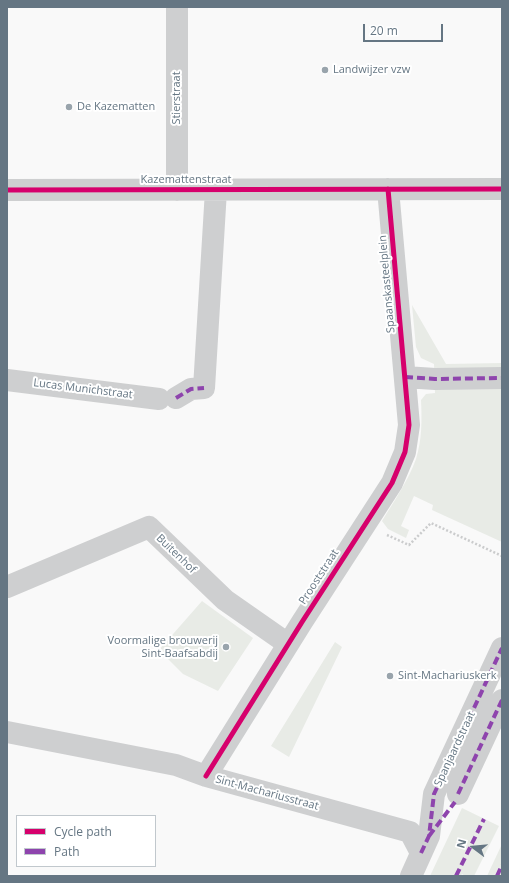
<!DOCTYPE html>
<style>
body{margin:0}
#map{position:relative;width:509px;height:883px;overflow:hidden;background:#f9f9f9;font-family:"Open Sans",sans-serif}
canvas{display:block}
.frame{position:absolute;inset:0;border:8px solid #657683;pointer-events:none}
.legend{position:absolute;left:16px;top:815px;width:140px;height:52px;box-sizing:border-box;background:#fff;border:1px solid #c1c8cd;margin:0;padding:5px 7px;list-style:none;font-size:12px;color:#657683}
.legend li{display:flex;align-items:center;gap:8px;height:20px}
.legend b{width:20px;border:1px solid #c1c8cd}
.north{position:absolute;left:453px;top:827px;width:40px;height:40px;-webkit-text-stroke:3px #fff;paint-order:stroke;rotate:286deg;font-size:11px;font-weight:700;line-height:16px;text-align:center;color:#657683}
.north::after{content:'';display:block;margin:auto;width:14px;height:18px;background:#657683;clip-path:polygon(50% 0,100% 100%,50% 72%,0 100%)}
.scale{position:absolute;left:363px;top:24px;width:80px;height:18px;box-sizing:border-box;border:2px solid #657683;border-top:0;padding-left:5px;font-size:12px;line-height:14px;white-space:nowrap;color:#657683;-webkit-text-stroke:3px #fff;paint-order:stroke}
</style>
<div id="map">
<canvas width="509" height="883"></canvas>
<div class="frame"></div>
<ul class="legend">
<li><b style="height:5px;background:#d6006c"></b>Cycle path</li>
<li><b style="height:5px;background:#8e44ad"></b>Path</li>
</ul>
<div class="north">N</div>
<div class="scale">20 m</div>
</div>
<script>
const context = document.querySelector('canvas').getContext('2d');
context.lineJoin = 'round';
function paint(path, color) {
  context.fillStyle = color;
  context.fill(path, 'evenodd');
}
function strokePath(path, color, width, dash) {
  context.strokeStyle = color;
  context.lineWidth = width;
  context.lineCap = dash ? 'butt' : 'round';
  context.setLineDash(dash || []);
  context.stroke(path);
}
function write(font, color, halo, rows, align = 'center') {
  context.font = font + ' "Open Sans",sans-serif';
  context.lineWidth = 4;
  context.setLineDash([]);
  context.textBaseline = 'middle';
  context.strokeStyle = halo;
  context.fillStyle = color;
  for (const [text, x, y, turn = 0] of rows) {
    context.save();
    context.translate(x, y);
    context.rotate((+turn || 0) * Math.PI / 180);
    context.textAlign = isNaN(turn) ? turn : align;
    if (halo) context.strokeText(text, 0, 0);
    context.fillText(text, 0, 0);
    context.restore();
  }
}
const green = new Path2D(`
 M412,305L446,364L502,363V542L432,510L433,505L414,496L401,526L409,530L406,538L388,529L382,521C394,501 408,481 416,459C422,440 422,420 421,400L426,394L435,393L434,364L421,358L416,347Z
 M202,601L253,638L218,691L183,674L159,650Z
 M335,642L342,647L289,757L271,746Z
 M462,808L499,826L474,876H465L462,874L461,876H430Z
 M502,844V876H487Z`);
const path = new Path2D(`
 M387,535L409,545L431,523L502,556`);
const minor = new Path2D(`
 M177,7V190
 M7,190L502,189
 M405,377L435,379L502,378
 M7,380L159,399
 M176,398L191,389L204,388L216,190
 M7,587L149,527L225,600L288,644
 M7,732L176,765L206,776L410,832L421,853
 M206,776L302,622L392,483L405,452L409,425L388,189
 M458,794L502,700
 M411,876L429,836L434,794L502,648`);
const quiet = new Path2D(`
 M405,377L435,379L502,378
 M176,398L191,389L204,388
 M458,794L502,700
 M429,836L455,802
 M421,853L429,836L434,794L502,648
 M456,876L484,819
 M497,876L502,865`);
const cycleway = new Path2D(`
 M7,190L502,189
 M206,776L302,622L392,483L405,452L409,425L388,189`);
const markers = [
 [325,70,4,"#99a4ac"],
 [69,107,4,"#99a4ac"],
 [226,647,4,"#99a4ac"],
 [390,676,4,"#99a4ac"]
];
const poiNames = [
 ["Landwijzer vzw",333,70],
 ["De Kazematten",77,107],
 ["Voormalige brouwerij",218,641,"right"],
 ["Sint-Baafsabdij",218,654,"right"],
 ["Sint-Machariuskerk",398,676]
];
const streetNames = [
 ["Stierstraat",177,98,-90],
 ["Kazemattenstraat",186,180],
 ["Spaanskasteelplein",387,284,-95],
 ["Lucas Munichstraat",83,389,7],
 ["Buitenhof",176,554,44],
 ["Prooststraat",319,577,-57],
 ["Spanjaardstraat",455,749,-65],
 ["Sint-Machariusstraat",267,793,15]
];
paint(green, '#e8ebe6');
strokePath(path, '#cbcccd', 2.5, [2, 2]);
strokePath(minor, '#cecfd0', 22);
strokePath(quiet, '#8e44ad', 4, [8, 4]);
strokePath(cycleway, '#d6006c', 5);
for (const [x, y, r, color] of markers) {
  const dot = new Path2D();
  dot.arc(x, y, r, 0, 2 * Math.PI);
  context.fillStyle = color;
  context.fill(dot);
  strokePath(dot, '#fff', 1.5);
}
write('11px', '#657683', '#fff', poiNames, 'left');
write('11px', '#657683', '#fff', streetNames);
</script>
